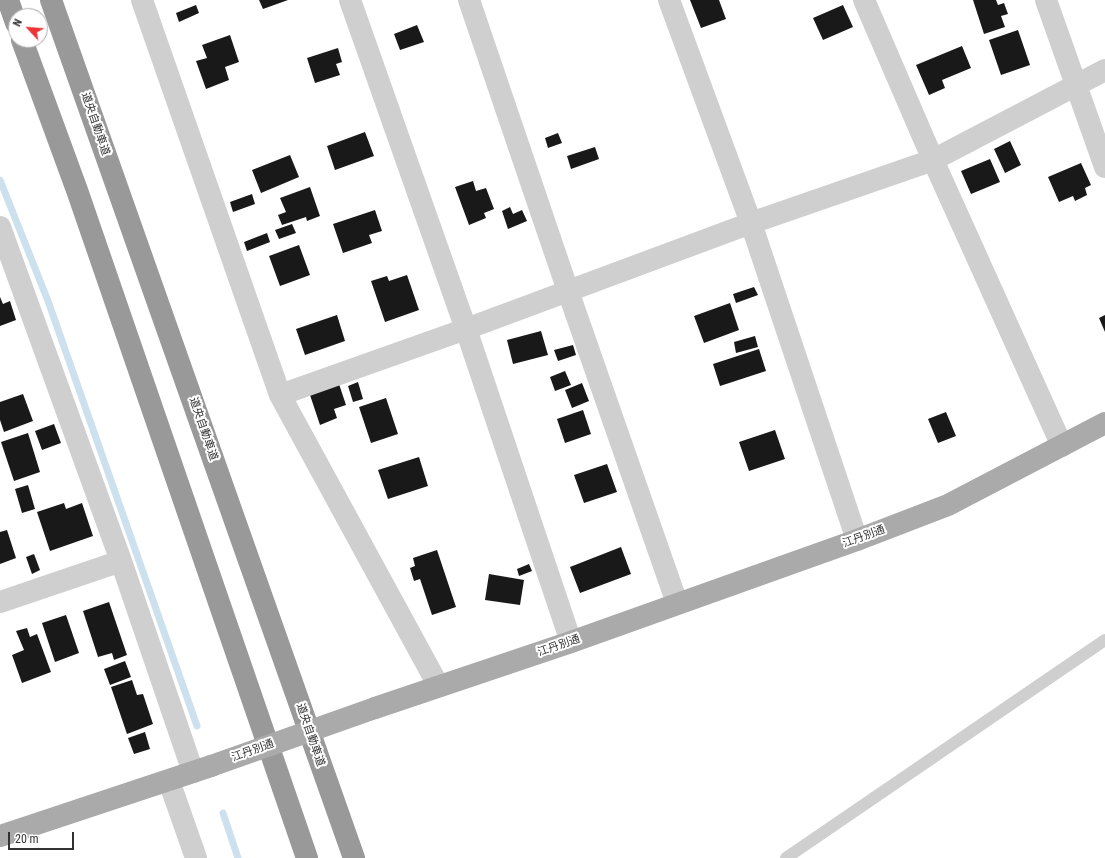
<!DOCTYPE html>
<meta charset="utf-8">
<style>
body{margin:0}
#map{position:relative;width:1105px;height:858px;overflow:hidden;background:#fff;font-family:"Roboto Condensed",sans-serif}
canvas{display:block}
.north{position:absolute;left:8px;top:8px;width:40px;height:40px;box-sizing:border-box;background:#fff;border:1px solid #adadad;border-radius:50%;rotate:296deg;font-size:11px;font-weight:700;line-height:16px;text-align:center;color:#323232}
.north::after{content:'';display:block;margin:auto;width:14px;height:18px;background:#ea3437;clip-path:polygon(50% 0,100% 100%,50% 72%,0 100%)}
.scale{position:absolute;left:8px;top:832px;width:66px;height:18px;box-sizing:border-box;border:2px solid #323232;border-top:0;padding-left:5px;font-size:12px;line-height:14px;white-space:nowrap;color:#323232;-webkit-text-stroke:3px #fff;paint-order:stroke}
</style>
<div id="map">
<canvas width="1105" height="858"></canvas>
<div class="north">N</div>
<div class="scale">20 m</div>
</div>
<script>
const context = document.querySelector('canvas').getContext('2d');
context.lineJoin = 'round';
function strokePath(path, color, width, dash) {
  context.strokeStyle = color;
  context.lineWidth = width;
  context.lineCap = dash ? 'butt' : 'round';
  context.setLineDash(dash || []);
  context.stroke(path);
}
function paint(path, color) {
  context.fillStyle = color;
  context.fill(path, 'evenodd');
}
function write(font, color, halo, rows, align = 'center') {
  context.font = font + ' "Roboto Condensed","Noto Sans JP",sans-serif';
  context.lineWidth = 4;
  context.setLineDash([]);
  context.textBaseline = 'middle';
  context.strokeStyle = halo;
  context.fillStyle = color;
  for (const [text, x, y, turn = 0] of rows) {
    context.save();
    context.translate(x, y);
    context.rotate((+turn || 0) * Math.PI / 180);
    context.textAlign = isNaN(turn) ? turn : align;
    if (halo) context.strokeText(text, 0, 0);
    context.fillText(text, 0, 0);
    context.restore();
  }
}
const stream = new Path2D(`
 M0,180L48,301L197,726
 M223,813L238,858`);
const building = new Path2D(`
 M259,0H288L263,9Z
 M690,0H719L726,19L701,28Z
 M973,0H996L998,5L1004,3L1008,14L1001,16L1005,27L984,34Z
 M196,5L199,13L179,22L176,13Z
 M843,5L853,27L823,40L813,18Z
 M417,25L424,42L400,50L394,34Z
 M1018,30L1030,65L1001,75L989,40Z
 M230,35L239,62L225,67L229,80L206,89L196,61L207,58L202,45Z
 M962,46L971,68L942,80L945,88L929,95L916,65Z
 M338,48L342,62L336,64L340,75L315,83L307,58Z
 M365,132L374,156L335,170L327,146Z
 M558,133L562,143L548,148L545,138Z
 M1010,141L1021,165L1005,173L994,149Z
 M595,147L599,159L571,169L567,156Z
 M290,155L299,177L261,193L252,170Z
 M990,159L1000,182L971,194L961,171Z
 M1081,163L1091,185L1085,188L1087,195L1075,201L1073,196L1059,202L1048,177Z
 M473,181L476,191L486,188L494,209L484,213L486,218L469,225L455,187Z
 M310,187L320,216L307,221L306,217L282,225L278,215L286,212L280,198Z
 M252,194L255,204L233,212L230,202Z
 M510,207L513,214L522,210L527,221L508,229L502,211Z
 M375,210L382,231L369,235L372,243L343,253L333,224Z
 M292,224L296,233L279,239L275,230Z
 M267,233L270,242L247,251L244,242Z
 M299,245L310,275L280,286L269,256Z
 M407,275L419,310L385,322L371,281L387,276L389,281Z
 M754,287L758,295L736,303L733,294Z
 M0,297L3,304L10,301L16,320L0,326Z
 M730,303L739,330L704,343L694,316Z
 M337,315L345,341L305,355L296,329Z
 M1105,315V332L1099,318Z
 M541,331L548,355L513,364L507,340Z
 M755,336L758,347L736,353L734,342Z
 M573,345L576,355L558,361L554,350Z
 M759,349L766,371L720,386L713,364Z
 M565,371L571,385L555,391L550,377Z
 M358,382L363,399L353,402L348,386Z
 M582,383L589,401L572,408L565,390Z
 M339,384L346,405L334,409L337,418L320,425L310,395Z
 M23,394L33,421L4,432L0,420V402Z
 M386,398L398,434L371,443L359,407Z
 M583,410L591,434L565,443L557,419Z
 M946,412L956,436L938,443L928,419Z
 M54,424L61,443L42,450L35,431Z
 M775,430L785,459L749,471L739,442Z
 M28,433L40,472L14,481L1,442Z
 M419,457L428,486L388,499L378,470Z
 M607,464L617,492L584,503L574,475Z
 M28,485L35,509L22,513L15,489Z
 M64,503L66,509L82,503L93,536L50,551L37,512Z
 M7,530L16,558L0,564V532Z
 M621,547L631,574L580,593L570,567Z
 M437,550L456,607L432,615L420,579L414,581L410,568L415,566L413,558Z
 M34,554L40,570L32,574L26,557Z
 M529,564L532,571L519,576L517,569Z
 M489,574L524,580L520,605L485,600Z
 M109,602L127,655L114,660L112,653L98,657L83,611Z
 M66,615L79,653L55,662L42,623Z
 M27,628L30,637L37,634L51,672L22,683L12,655L24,650L16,631Z
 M125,661L131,677L110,685L104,669Z
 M132,680L137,695L143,694L153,724L127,734L111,687Z
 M145,732L150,749L134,754L128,738Z`);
const lane = new Path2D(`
 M786,858L1105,640`);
const street = new Path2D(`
 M142,0L280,395L438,685
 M350,0L466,329L571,642
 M469,0L568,291L677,603
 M669,0L751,223L857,540
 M864,0L933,160L1062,446
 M1046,0L1105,167
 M0,227L121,561L193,772
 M280,395L466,329L751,223L933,160L1105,70
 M0,602L121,561
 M169,781L196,858`);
const primary = new Path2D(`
 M375,708L571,642L857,540L948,505L1105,423
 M0,836L211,766`);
const highway = new Path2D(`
 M8,0L16,23
 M51,0L354,858
 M22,40L78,193L307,858`);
const primaryBridge = new Path2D(`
 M211,766L375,708`);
const streetNames = [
 ["道央自動車道",95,124,71],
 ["道央自動車道",203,429,71],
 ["江丹別通",864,537,-20],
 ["江丹別通",559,646,-19],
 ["道央自動車道",310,735,71],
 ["江丹別通",253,751,-20]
];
strokePath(stream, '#cde0ee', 7);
paint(building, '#191919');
strokePath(lane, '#cfcfcf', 12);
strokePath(street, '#cfcfcf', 22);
strokePath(primary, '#aaa', 22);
strokePath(highway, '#999', 22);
strokePath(primaryBridge, '#aaa', 22);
write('11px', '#323232', '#fff', streetNames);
</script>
